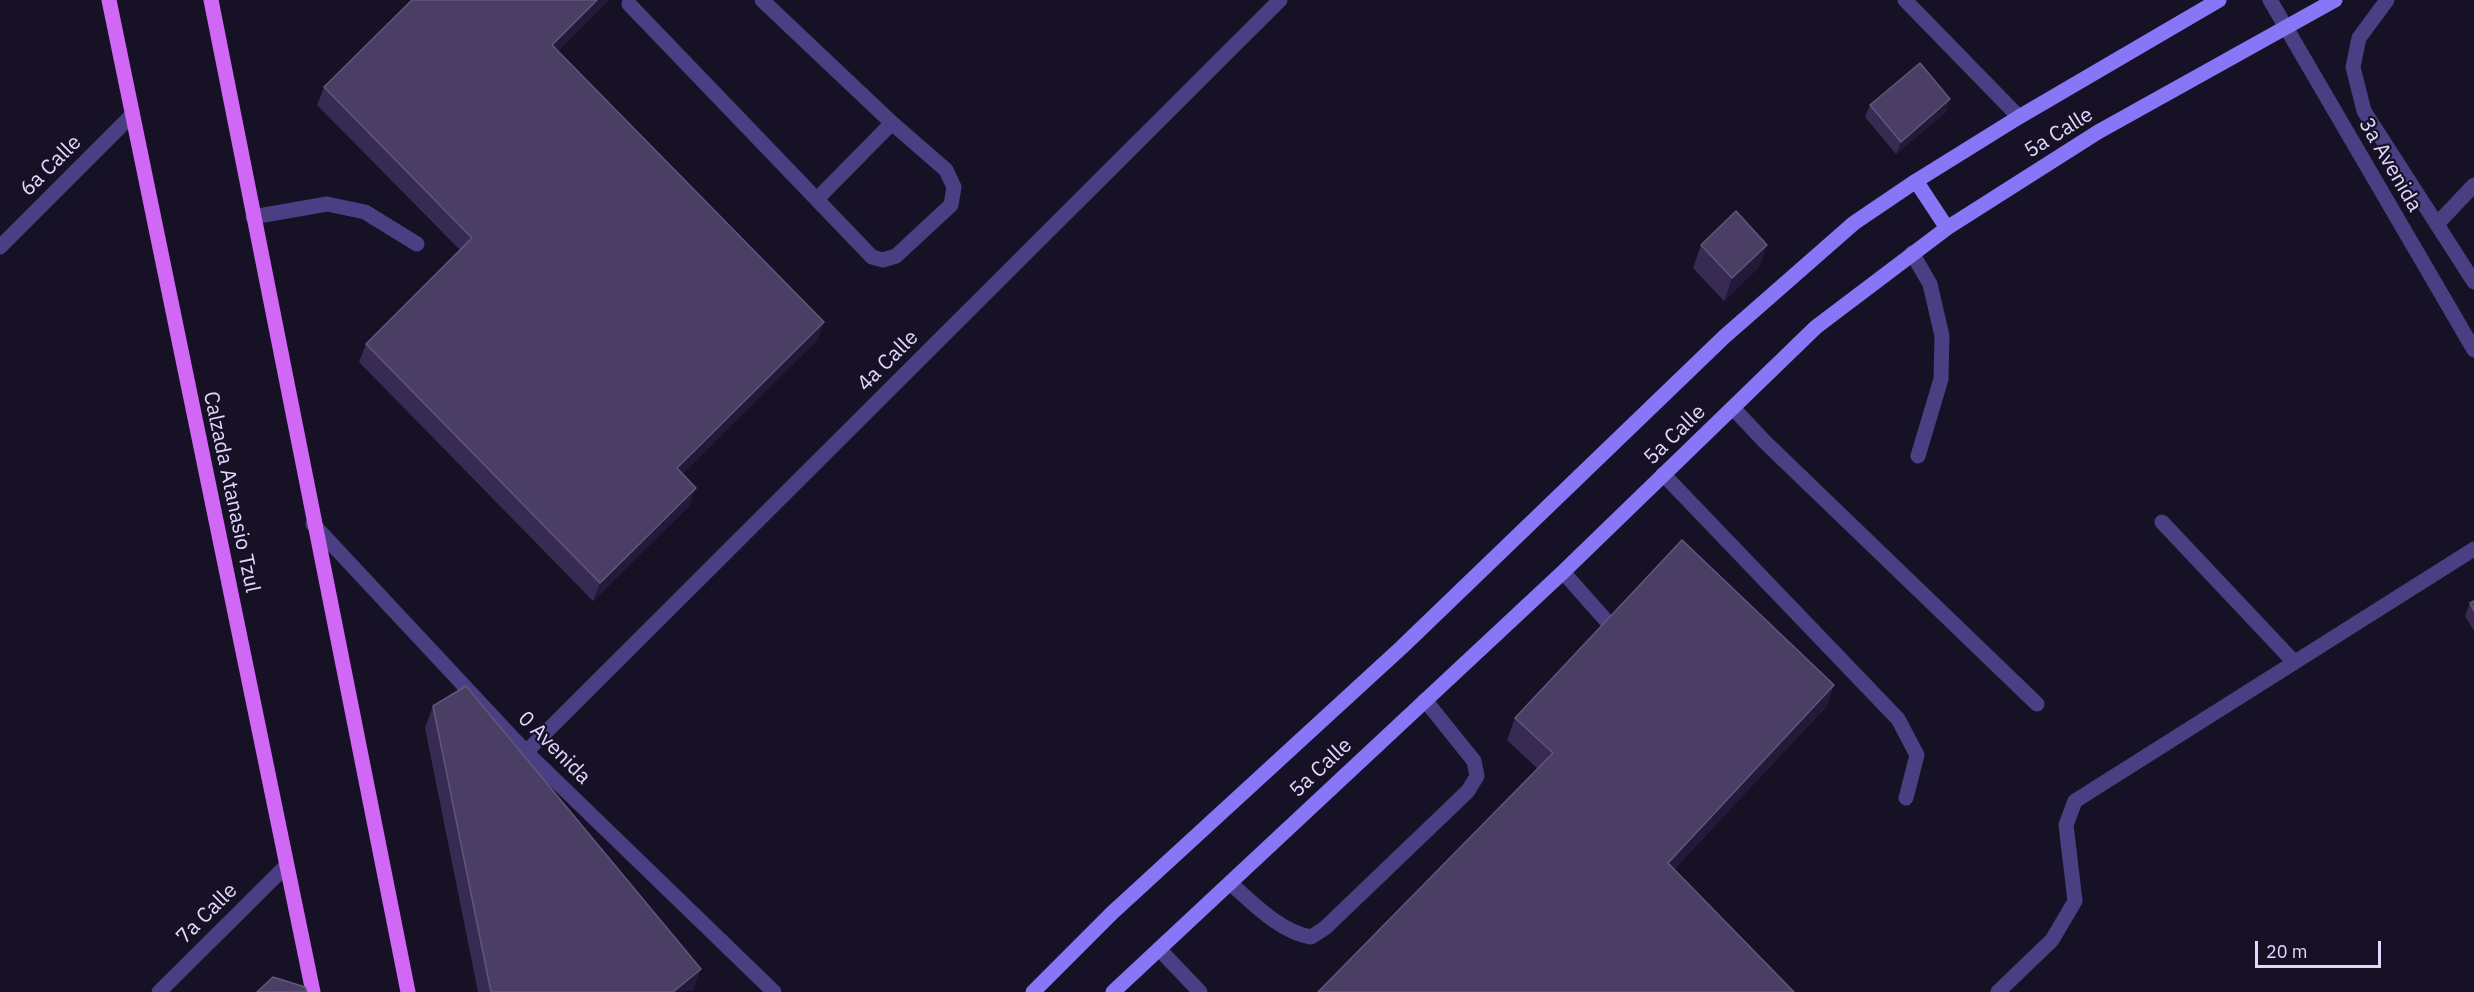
<!DOCTYPE html>
<style>
body{margin:0}
#map{position:relative;width:2474px;height:992px;overflow:hidden;background:#171126;font-family:"IBM Plex Sans",sans-serif}
canvas{display:block}
.scale{position:absolute;left:2255px;top:941px;width:126px;height:27px;box-sizing:border-box;border:3px solid #e1d8fd;border-top:0;padding-left:8px;font-size:18px;line-height:21px;white-space:nowrap;color:#e1d8fd;-webkit-text-stroke:4px #171126;paint-order:stroke}
</style>
<div id="map">
<canvas width="2474" height="992"></canvas>
<div class="scale">20 m</div>
</div>
<script>
const context = document.querySelector('canvas').getContext('2d');
context.lineJoin = 'round';
function strokePath(path, color, width, dash) {
  context.strokeStyle = color;
  context.lineWidth = width;
  context.lineCap = dash ? 'butt' : 'round';
  context.setLineDash(dash || []);
  context.stroke(path);
}
function paint(path, color) {
  context.fillStyle = color;
  context.fill(path, 'evenodd');
}
function write(font, color, halo, rows, align = 'center') {
  context.font = font + ' "IBM Plex Sans",sans-serif';
  context.lineWidth = 4.5;
  context.setLineDash([]);
  context.textBaseline = 'middle';
  context.strokeStyle = halo;
  context.fillStyle = color;
  for (const [text, x, y, turn = 0] of rows) {
    context.save();
    context.translate(x, y);
    context.rotate((+turn || 0) * Math.PI / 180);
    context.textAlign = isNaN(turn) ? turn : align;
    if (halo) context.strokeText(text, 0, 0);
    context.fillText(text, 0, 0);
    context.restore();
  }
}
const service = new Path2D(`
 M629,4L872,257L883,260L896,256L951,205L954,187L946,170L892,123L762,0
 M817,199L892,123
 M253,217L327,204L365,212L417,244
 M2438,223L2474,185
 M1912,253L1930,284L1942,336L1941,379L1918,456
 M1733,408L1765,442L2037,704
 M1663,474L1898,719L1917,755L1906,798
 M2162,522L2294,662
 M1563,572L1619,635
 M1230,883C1253,903 1280,932 1311,937L1325,928L1468,791L1477,776L1474,761L1425,700
 M1998,992L2052,940L2075,901L2066,825L2075,801L2474,549`);
const minor = new Path2D(`
 M1905,0L2019,117
 M313,524L526,752L774,992
 M526,752L1280,0
 M1159,949L1200,992
 M159,992L286,866`);
const tertiary = new Path2D(`
 M2270,0L2474,350
 M2387,0L2359,38L2353,67L2364,111L2474,282
 M0,247L132,115`);
const secondary = new Path2D(`
 M1916,181L1947,228
 M1033,992L1112,913L1402,647L1724,337L1854,223L1916,181L2019,117L2219,0
 M1113,992L1563,572L1816,327L1947,228L2098,132L2335,0`);
const primary = new Path2D(`
 M109,0L313,992
 M211,0L408,992`);
const wall = new Path2D(`
 M412,0H609L558,51L824,322L817,340L682,474L689,506L593,601L359,362L366,344L460,250L317,105L324,87Z
 M1870,105L1946,112L1896,154L1865,117Z
 M1701,245H1767L1759,267L1724,301L1693,268Z
 M2474,601V631L2465,616L2470,603Z
 M1834,685L1826,707L1674,869L1538,769L1507,740L1515,718Z
 M433,706L693,991L478,992L425,728Z`);
const shadedWall = new Path2D(`
 M597,0H609L546,63L552,45Z
 M1950,99L1946,112L1896,154L1901,142Z
 M1767,245L1759,267L1724,301L1732,278Z
 M824,322L817,340L670,486L677,468Z
 M696,488L689,506L593,601L600,583Z
 M1834,685L1826,707L1660,885L1668,863Z
 M701,969L693,991L673,992Z`);
const building = new Path2D(`
 M412,0H597L552,45L824,322L677,468L696,488L600,583L366,344L472,238L324,87Z
 M1920,63L1950,99L1901,142L1870,105Z
 M1736,211L1767,245L1732,278L1701,245Z
 M1682,540L1834,685L1668,863L1794,992H1318L1553,753L1515,718Z
 M2474,601V611L2470,603Z
 M466,686L701,969L673,992H491L433,706Z
 M273,977L305,987L307,992H257Z`);
const streetNames = [
 ["5a Calle",2059,133,-32],
 ["3a Avenida",2390,165,60],
 ["6a Calle",51,166,-45],
 ["4a Calle",888,361,-45],
 ["5a Calle",1675,435,-44],
 ["Calzada Atanasio Tzul",231,492,78],
 ["0 Avenida",554,748,45],
 ["5a Calle",1321,768,-43],
 ["7a Calle",207,914,-45]
];
strokePath(service, '#493f82', 15);
strokePath(minor, '#493f82', 15);
strokePath(tertiary, '#493f82', 15);
strokePath(secondary, '#8776f6', 15);
strokePath(primary, '#d067f5', 15);
paint(wall, '#382b53');
paint(shadedWall, '#231939');
paint(building, '#4a3e65');
strokePath(building, '#62567d', 1.5);
write('21px', '#e1d8fd', '#171126', streetNames);
</script>
